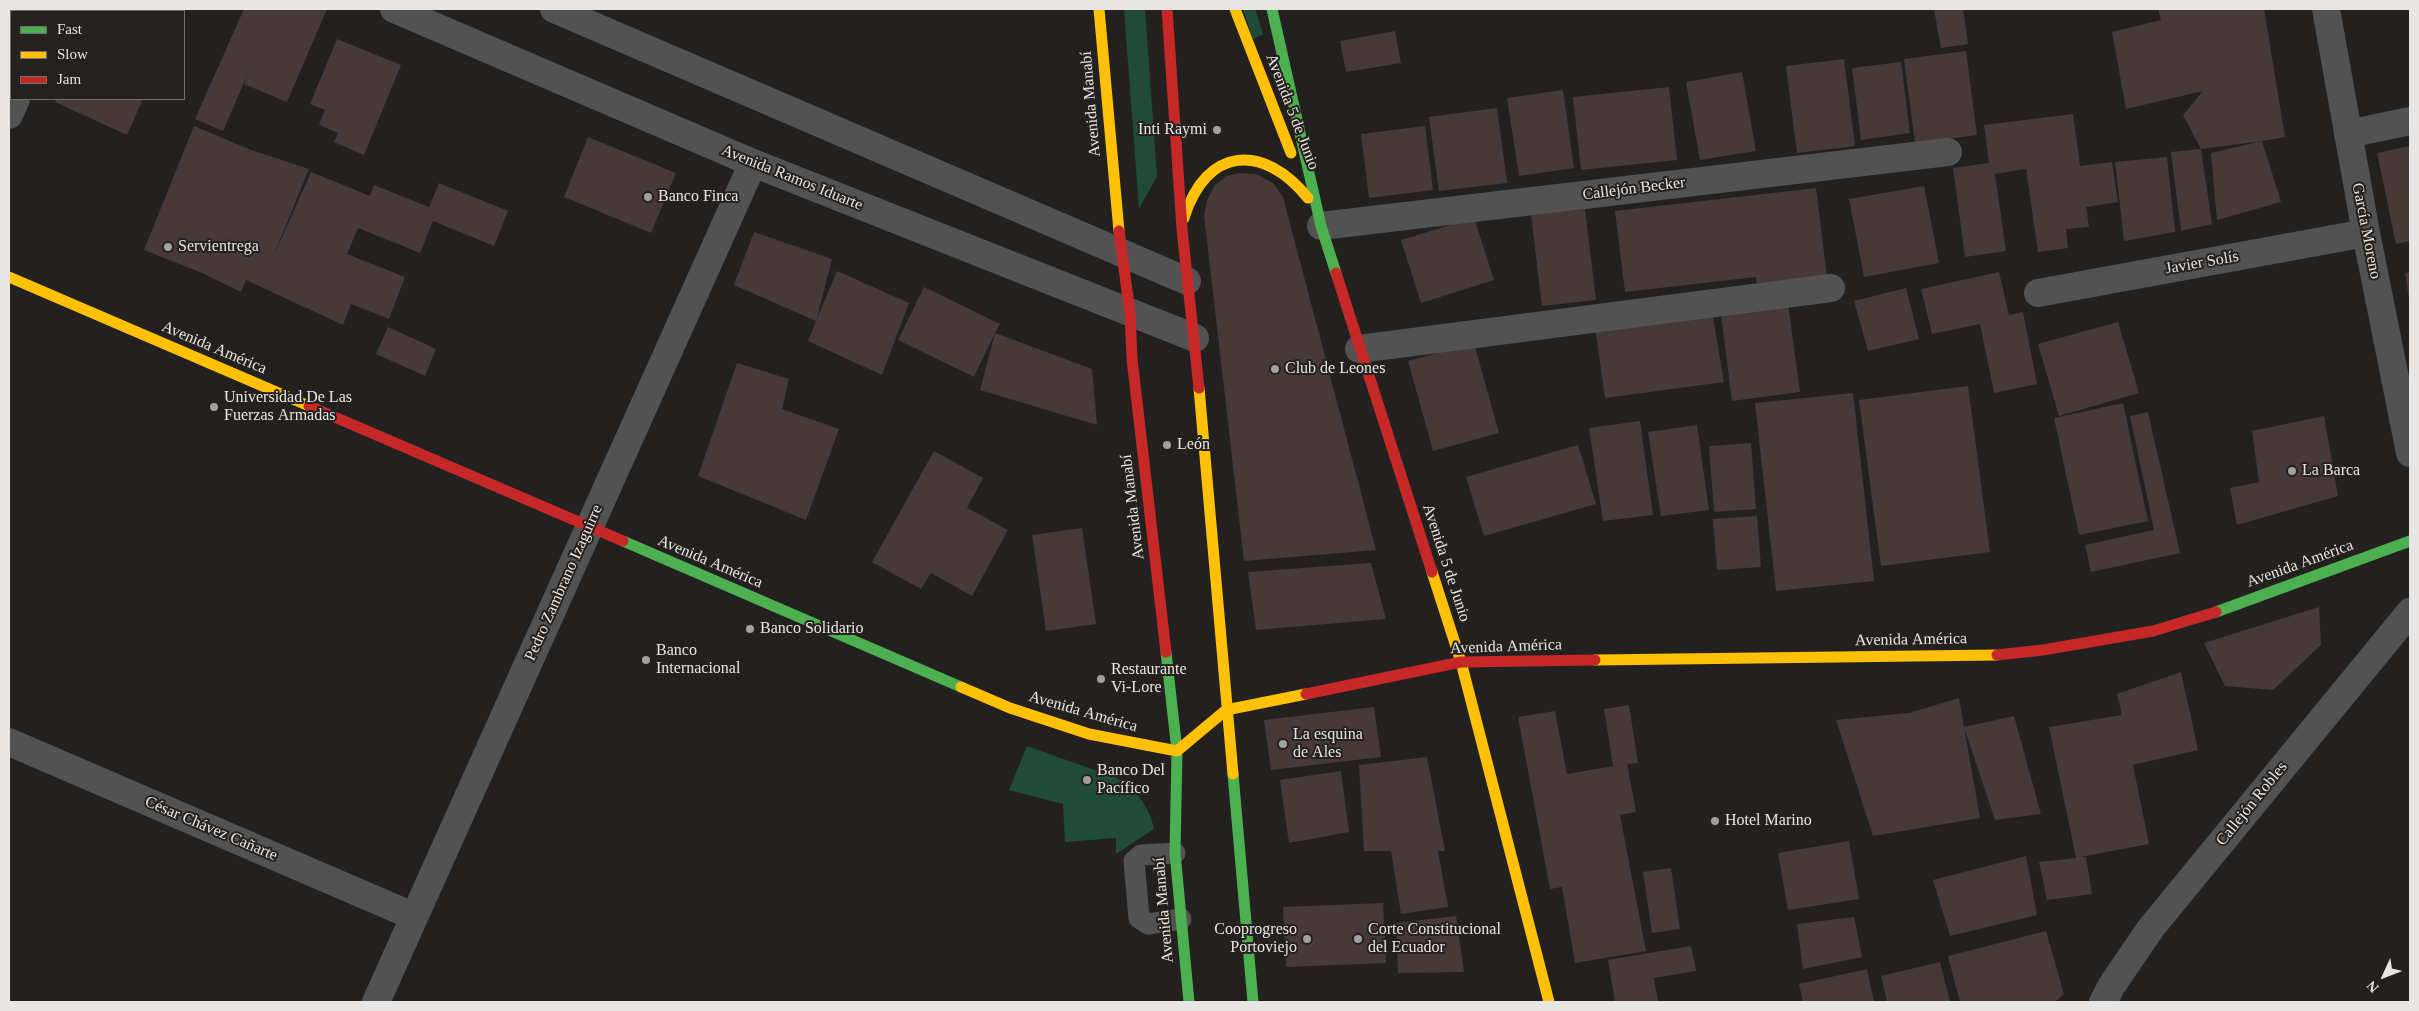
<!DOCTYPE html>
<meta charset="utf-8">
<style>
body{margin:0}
#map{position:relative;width:2419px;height:1011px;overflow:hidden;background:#23211f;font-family:"Times New Roman",serif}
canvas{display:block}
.frame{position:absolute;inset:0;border:10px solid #e8e6e4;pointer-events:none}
.legend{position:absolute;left:10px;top:10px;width:175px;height:90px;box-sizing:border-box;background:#24211e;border:1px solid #72706d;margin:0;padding:6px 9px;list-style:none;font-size:15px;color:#e8e6e4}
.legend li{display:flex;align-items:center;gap:10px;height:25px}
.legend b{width:25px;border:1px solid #72706d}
.north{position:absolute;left:2359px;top:951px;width:50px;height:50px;-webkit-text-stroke:4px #24211e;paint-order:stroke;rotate:227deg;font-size:14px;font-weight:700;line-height:20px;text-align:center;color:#e8e6e4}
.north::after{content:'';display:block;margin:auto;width:18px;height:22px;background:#e8e6e4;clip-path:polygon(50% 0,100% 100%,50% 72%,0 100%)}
</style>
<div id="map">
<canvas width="2419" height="1011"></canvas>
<div class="frame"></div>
<ul class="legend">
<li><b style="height:6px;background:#4caf50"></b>Fast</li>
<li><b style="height:6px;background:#ffc107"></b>Slow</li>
<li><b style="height:6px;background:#c62828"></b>Jam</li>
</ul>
<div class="north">N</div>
</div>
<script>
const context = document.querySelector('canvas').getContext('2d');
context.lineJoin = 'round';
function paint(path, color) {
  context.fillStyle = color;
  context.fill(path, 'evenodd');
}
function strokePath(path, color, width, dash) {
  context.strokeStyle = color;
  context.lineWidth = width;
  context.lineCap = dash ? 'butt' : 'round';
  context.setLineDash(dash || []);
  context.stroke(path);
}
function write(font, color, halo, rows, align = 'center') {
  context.font = font + ' "Times New Roman",serif';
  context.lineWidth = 4;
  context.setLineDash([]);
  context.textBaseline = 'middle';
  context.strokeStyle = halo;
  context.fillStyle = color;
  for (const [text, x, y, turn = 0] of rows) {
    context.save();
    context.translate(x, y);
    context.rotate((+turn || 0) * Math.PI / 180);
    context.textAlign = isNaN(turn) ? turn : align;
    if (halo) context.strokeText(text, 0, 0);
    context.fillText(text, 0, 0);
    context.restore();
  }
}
const green = new Path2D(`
 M1124,9H1145L1157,176L1139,209Z
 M1243,9H1255L1263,34L1253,39Z
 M1027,746L1117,778C1136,790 1150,807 1154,829L1116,854V838L1065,842L1063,804L1009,790Z`);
const building = new Path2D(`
 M244,9H327L287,102L244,84L249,71L223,131L195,119Z
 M1934,9H1963L1968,44L1941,48Z
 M2158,9H2264L2285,137L2262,141L2281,202L2217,220L2211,153L2262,141L2201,149L2183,115L2203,91L2126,109L2112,32L2161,20Z
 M1395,31L1401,63L1346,72L1340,41Z
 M337,39L401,65L364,155L334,142L338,133L319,125L325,110L310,104Z
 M1966,51L1977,135L1915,143L1904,59Z
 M1844,59L1855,146L1797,153L1786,66Z
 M1901,62L1910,133L1861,140L1852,68Z
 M1742,72L1756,151L1700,160L1686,82Z
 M1669,87L1677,160L1581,170L1573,97Z
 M1563,90L1574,168L1519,176L1507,98Z
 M56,99H143L127,135L55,102Z
 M1497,108L1507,183L1439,191L1429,117Z
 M2073,114L2080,166L2112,162L2118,202L2086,207L2089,227L2066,229L2068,248L2038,252L2026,169L1995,174L2006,251L1965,257L1953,168L1989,163L1984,125Z
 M194,126L251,150L309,169L271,262L311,172L370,196L374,185L429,207L439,183L508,211L494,246L433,221L420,253L358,228L347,254L405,277L389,319L351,304L343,325L246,280L241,292L202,273L144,250Z
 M1425,126L1433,190L1369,198L1361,134Z
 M588,137L676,173L651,233L564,197Z
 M2410,146V241L2396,244L2377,153Z
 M2201,149L2212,224L2181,231L2171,152Z
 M2167,157L2175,232L2124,241L2115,162Z
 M1240,173L1256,174L1273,183L1283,197L1376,550L1244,561L1204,215L1207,200L1215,185L1226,176Z
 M1924,186L1939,263L1864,277L1849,199Z
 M1816,188L1827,277L1757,285L1756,277L1625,292L1615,211Z
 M1585,209L1596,300L1542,306L1531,215Z
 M1474,218L1494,280L1421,303L1401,240Z
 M754,232L832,259L816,321L837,271L909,303L882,375L808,341L816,321L734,285Z
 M1999,272L2009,315L2023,312L2037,384L1994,393L1980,324L1932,334L1921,289Z
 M2410,272V298L2409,299L2405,273Z
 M924,287L1000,324L995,333L1092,369L1097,425L980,390L995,333L974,377L898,340Z
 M1906,288L1919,339L1868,351L1854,301Z
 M1787,297L1800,392L1732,401L1720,306Z
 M1712,311L1724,382L1605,398L1595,327Z
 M2118,322L2139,393L2059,416L2038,344Z
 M388,327L436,349L425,376L376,354Z
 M1474,343L1499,433L1433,451L1408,361Z
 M737,363L789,379L782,409L839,429L806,520L698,476Z
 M1968,386L1990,552L1881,566L1859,400Z
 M1853,393L1874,581L1776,591L1755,403Z
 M2123,403L2148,521L2079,535L2054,418Z
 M2148,412L2180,553L2091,572L2085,545L2154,530L2130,416Z
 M2324,416L2338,496L2237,525L2230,488L2259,482L2252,431Z
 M1640,421L1653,515L1603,521L1589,428Z
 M1697,425L1709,510L1661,516L1648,432Z
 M1751,443L1756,509L1714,512L1709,446Z
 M1578,445L1596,504L1484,536L1466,477Z
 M934,451L983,478L967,508L1008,530L972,596L931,573L921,589L872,562Z
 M1757,516L1761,567L1717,570L1713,519Z
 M1082,528L1096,624L1046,631L1032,535Z
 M1371,563L1386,619L1256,630L1248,572Z
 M2319,607L2321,645L2273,690L2225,686L2204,643Z
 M2181,672L2198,750L2133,765L2149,844L2080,857H2086L2092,894L2047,900L2039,862L2076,858L2049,727L2122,715L2117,694Z
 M1959,698L1980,818L1873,836L1836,720L1909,713Z
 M1629,705L1638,763L1627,764L1636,812L1620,815L1646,951L1575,963L1562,887L1550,889L1518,717L1555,711L1567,774L1613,766L1604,709Z
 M1374,707L1381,757L1271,770L1264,720Z
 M2014,716L2041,814L1995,820L1964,727Z
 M1427,757L1445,851H1438L1448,907L1401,914L1391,851H1364L1359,765Z
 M1341,771L1349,832L1289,843L1280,780Z
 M1849,841L1859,899L1788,910L1778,853Z
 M2026,856L2037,915L1950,936L1933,880Z
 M1671,868L1680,929L1652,933L1643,872Z
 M1383,903L1386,963L1286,967L1283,907Z
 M1456,916L1464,972L1398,973L1396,923Z
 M1854,917L1862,957L1803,969L1797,924Z
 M2046,931L2064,994L2055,1002H1960L1948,956Z
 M1691,946L1696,971L1654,978L1658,1002H1615L1608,960Z
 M1940,962L1950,1002H1887L1881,976Z
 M1867,969L1874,1002H1803L1799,984Z`);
const lane = new Path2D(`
 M1175,853L1141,855L1134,861L1139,918L1148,924L1181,919`);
const street = new Path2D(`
 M394,9L753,163L1195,338
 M554,9L1187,281
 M2326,9L2366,233L2410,453
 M52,11L53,9
 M9,115L16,99
 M2348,134L2410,121
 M1321,226L1948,152
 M2038,293L2366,233
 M1359,349L1831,288
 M9,742L413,916
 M376,1002L753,163
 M2103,1002L2112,985L2151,928L2410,612`);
const fast = new Path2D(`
 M1272,9L1321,226L1336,273
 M623,541L961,687
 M2216,612L2410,541
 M1166,652L1177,751L1175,853L1189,1002
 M1233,774L1253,1002`);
const slow = new Path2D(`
 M1099,9L1119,231
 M1235,9L1291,153
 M1184,218C1206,147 1263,142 1308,198
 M9,277L309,406
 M1199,388L1233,774
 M1432,572L1461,662L1549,1002
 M1595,660L1997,655
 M961,687L1010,708L1089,734L1177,751L1226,710L1306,694`);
const jam = new Path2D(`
 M1167,9L1182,229L1199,388
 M1119,231L1130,313L1132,359L1166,652
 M1336,273L1432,572
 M309,406L623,541
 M1997,655L2043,650L2153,631L2216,612
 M1306,694L1461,662L1595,660`);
const markers = [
 [1217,130,5,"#a3a19f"],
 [648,197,5,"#a3a19f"],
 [168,247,5,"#a3a19f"],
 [1275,369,5,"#a3a19f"],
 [214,407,5,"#a3a19f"],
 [1167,445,5,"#a3a19f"],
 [2292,471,5,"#a3a19f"],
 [750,629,5,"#a3a19f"],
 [646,660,5,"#a3a19f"],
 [1101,679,5,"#a3a19f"],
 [1283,744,5,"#a3a19f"],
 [1087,780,5,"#a3a19f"],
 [1715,821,5,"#a3a19f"],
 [1307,939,5,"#a3a19f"],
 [1358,939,5,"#a3a19f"]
];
const streetNames = [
 ["Avenida Manabí",1091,104,-95],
 ["Avenida 5 de Junio",1292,112,69],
 ["Avenida Ramos Iduarte",792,178,22],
 ["Callejón Becker",1634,189,-7],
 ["García Moreno",2366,231,79],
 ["Javier Solís",2202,263,-10],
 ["Avenida América",214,348,23],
 ["Avenida Manabí",1133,507,-97],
 ["Avenida América",710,562,23],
 ["Avenida 5 de Junio",1446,563,72],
 ["Avenida América",2300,564,-20],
 ["Pedro Zambrano Izaguirre",564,583,-66],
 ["Avenida América",1911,640,-1],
 ["Avenida América",1506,647,-2],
 ["Avenida América",1083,712,16],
 ["Callejón Robles",2252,804,-51],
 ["César Chávez Cañarte",211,829,23],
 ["Avenida Manabí",1164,910,-95]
];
const poiNames = [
 ["Inti Raymi",1207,130,"right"],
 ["Banco Finca",658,197],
 ["Servientrega",178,247],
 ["Club de Leones",1285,369],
 ["Universidad De Las",224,398],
 ["Fuerzas Armadas",224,416],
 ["León",1177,445],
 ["La Barca",2302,471],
 ["Banco Solidario",760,629],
 ["Banco",656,651],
 ["Internacional",656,669],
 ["Restaurante",1111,670],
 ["Vi-Lore",1111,688],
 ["La esquina",1293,735],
 ["de Ales",1293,753],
 ["Banco Del",1097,771],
 ["Pacífico",1097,789],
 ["Hotel Marino",1725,821],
 ["Cooprogreso",1297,930,"right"],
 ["Portoviejo",1297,948,"right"],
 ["Corte Constitucional",1368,930],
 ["del Ecuador",1368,948]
];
paint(green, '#204b3a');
paint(building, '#463937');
strokePath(lane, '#535252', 21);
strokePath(street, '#535252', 28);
strokePath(fast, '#4caf50', 11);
strokePath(slow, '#ffc107', 11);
strokePath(jam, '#c62828', 11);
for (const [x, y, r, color] of markers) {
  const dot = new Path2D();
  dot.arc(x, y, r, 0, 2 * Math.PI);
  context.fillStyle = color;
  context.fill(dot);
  strokePath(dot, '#24211e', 2);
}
write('16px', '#e8e6e4', '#24211e', streetNames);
write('16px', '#e8e6e4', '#24211e', poiNames, 'left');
</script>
